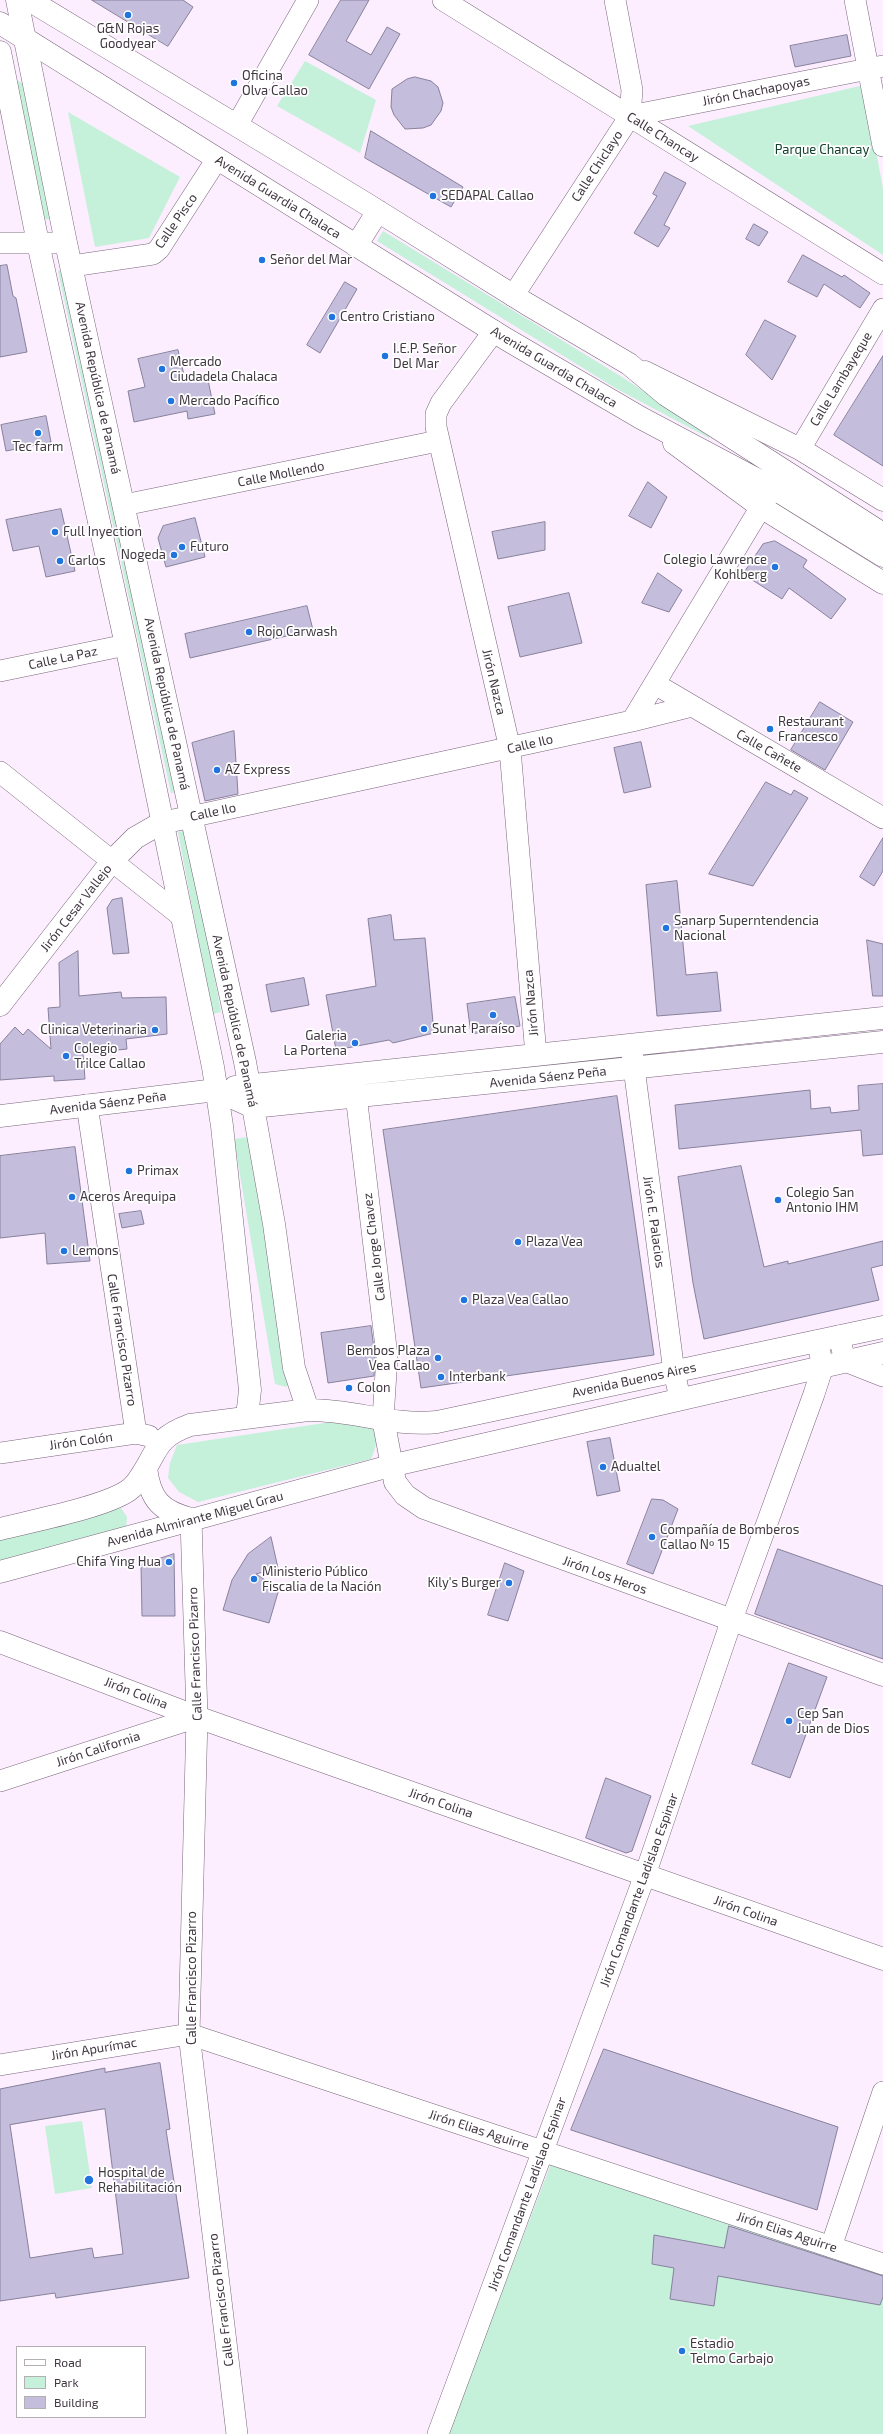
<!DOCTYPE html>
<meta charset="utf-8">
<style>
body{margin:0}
#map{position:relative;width:883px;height:2434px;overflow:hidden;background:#fceefe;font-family:"Exo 2",sans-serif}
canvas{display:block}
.legend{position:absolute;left:16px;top:2346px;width:130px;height:72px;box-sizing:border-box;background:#fff;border:1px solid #b3afb3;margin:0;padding:5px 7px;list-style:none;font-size:12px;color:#403741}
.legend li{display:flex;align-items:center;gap:8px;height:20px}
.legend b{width:20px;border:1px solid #b3afb3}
</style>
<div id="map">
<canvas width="883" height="2434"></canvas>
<ul class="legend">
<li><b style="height:5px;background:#fff"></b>Road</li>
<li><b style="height:11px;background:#c5f0d9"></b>Park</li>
<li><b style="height:11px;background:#c4bddc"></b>Building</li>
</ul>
</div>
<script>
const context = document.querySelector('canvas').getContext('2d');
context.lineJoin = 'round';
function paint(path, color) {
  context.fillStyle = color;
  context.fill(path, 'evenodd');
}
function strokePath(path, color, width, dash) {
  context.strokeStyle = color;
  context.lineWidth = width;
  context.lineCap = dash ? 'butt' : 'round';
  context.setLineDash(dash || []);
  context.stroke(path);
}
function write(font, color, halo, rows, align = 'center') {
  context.font = font + ' "Exo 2",sans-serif';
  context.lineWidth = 3.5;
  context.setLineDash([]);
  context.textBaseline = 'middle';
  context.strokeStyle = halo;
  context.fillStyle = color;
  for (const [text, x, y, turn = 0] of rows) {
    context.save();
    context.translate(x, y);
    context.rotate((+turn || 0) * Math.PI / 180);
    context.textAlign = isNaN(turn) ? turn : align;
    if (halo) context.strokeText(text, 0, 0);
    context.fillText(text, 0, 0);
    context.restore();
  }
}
const green = new Path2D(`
 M305,61L376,100L360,153L277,106Z
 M16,80L28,86L54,218L44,220Z
 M864,85L883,189V255L688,126Z
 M68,112L180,177L149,238L95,247Z
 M383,231L622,377L710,435L709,438L617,389L377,241Z
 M69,268L179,792L171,793L58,271Z
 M187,830L221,1012L212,1014L178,832Z
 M248,1137L261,1215L272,1229L294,1376L286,1387L275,1384L234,1139Z
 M358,1418C378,1429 380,1439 371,1459L198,1502L179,1492L168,1478L170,1463L177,1445Z
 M121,1508L127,1517L126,1528L0,1563V1537L107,1509Z
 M82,2121L92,2188L55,2194L45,2126Z
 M552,2161L883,2268V2434H448Z`);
const building = new Path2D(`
 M92,0H183L193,7L168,46Z
 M341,0H369L346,41L371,55L387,27L400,34L369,89L309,55Z
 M847,35L851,56L795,67L790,46Z
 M415,77L431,81L438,87L443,103L441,111L431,125L423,128L405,129L394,115L391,107L392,89L407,79Z
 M371,131L463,187L451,207L365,158Z
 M665,172L686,183L664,225L670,228L658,247L634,233L657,196L653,194Z
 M754,224L768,232L759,246L746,239Z
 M803,255L842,277L844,275L870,293L860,308L824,284L817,297L788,282Z
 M7,265L13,296L16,298L27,352L0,357V266Z
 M345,282L357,289L320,353L307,345Z
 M765,320L796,336L772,380L746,355Z
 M178,350L185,379L207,375L215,414L188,419L187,411L134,422L128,391L145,387L138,359Z
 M883,356V466L834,435Z
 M46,416L51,442L6,451L1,425Z
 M648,482L667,497L651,528L629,516Z
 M61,509L75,571L46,577L39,546L13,551L6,520Z
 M195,518L205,557L166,567L158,538L163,526Z
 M545,522V550L498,559L492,532Z
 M775,541L807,560L803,567L846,599L831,619L789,588L782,599L743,574L763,544Z
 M658,573L682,590L669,612L642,603Z
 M569,593L582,643L520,657L508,607Z
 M307,606L313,630L190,658L185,634Z
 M820,702L853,722L825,770L791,750Z
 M234,731L238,794L205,801L192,743Z
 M641,742L651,787L624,793L614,748Z
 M766,782L791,795L794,790L808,798L753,886L709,874Z
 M883,838V871L874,886L860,877Z
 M677,881L686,975L717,972L721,1011L657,1016L646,885Z
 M122,898L129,953L113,954L107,908L112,900Z
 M391,915L394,940L425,938L434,1033L393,1043L389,1040L336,1050L326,995L376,986L368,919Z
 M867,940L883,944V996H873Z
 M78,951L79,996L121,992L122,998L166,997L167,1034L126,1039L127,1049L83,1054L85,1079L54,1081V1076L0,1080V1044L15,1027L23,1035L28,1029L51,1049L48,1008L60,1007L59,963Z
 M304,978L309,1005L271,1012L266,985Z
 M515,997L520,1026L471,1034L467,1004Z
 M883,1084V1154L863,1156L861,1130L679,1149L675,1105L810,1090L811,1109L830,1107L831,1113L859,1110L858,1086Z
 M617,1096L654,1355L421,1388L383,1130Z
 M75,1147L90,1261L47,1264L45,1233L0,1238V1156Z
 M741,1166L764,1267L788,1261V1264L883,1241V1265L871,1268L879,1300L704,1339L693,1283L678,1177Z
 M141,1211L144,1224L122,1228L119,1214Z
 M371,1326L375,1356L374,1376L328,1383L321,1333Z
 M610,1438L620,1491L597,1496L587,1442Z
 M652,1499L663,1500L678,1509L653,1574L627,1564Z
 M271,1537L278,1568L256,1574L279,1589L269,1623L223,1610L232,1580L248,1554Z
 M778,1549L883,1586V1659L755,1614Z
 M174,1554L175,1616H142L141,1565Z
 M505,1563L524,1571L508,1621L488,1615Z
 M789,1663L827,1677L790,1778L752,1764Z
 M606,1778L651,1796L632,1851L626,1853L586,1838Z
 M604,2049L838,2127L817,2210L571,2130Z
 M160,2063L170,2129L166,2130L189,2278L56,2298L55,2293L0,2301V2089L105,2068V2072ZM105,2109L123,2254L94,2258L92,2248L30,2258L10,2125Z
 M729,2226L883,2276V2297L880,2305L718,2276L714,2306L670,2299L674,2268L652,2264L654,2235L724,2248Z`);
const minor = new Path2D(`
 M443,0L883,274
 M855,0L883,146
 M630,116L883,66
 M237,125L308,0
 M0,243H66
 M72,266L153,254L159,249L217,159
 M513,296L630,116L632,90L615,0
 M494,331L441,403L436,414V427L510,749L536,1055
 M800,449L883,309
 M124,505L438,441
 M0,671L126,645
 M655,684L883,818
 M632,721L692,706
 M0,772L180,915
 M190,817L632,721L770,492
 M631,1045L674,1372L680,1398
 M354,1078L387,1356L383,1419
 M87,1105L136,1433
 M839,1336L845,1361L883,1376
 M0,1453L136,1433L149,1436
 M191,1519L197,1717L189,2034L237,2434
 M0,1781L197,1717
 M0,2065L189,2034L883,2264
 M831,2247L883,2092
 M438,2434L645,1875L731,1622L814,1394L823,1366L817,1341`);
const tertiary = new Path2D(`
 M645,372L800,449L883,500
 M674,443L761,507L883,583
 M0,1005L112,861L135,838L161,823L190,817
 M0,1116L216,1090
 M383,1419L395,1482L405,1495L424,1508L883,1675
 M0,1642L197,1717L883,1959`);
const secondary = new Path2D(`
 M17,0L66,243L245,1062L274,1224L294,1368L308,1410
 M0,52L38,243L126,645L213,1067L222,1126L250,1390L247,1417
 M235,1087L883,1018
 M216,1090L253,1107L883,1042
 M146,1468C150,1500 161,1511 191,1519
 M0,1529C32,1521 105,1507 129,1490C133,1487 138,1481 141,1476C159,1449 155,1438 190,1425L308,1410C352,1409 393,1427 437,1422L883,1327
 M0,1572L390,1466L883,1353`);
const primary = new Path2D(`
 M29,0L360,200L527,304L629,364L666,395L883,534
 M0,23L506,339L641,418L773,488L883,556
 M356,246L378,211`);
const markers = [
 [128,15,4,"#1f74de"],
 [234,83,4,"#1f74de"],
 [433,196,4,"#1f74de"],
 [262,260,4,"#1f74de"],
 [332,317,4,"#1f74de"],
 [385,356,4,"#1f74de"],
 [162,369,4,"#1f74de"],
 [171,401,4,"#1f74de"],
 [38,433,4,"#1f74de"],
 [55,532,4,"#1f74de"],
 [182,547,4,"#1f74de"],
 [174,555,4,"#1f74de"],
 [60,561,4,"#1f74de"],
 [775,567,4,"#1f74de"],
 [249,632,4,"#1f74de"],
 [770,729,4,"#1f74de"],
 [217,770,4,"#1f74de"],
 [666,928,4,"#1f74de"],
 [493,1015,4,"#1f74de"],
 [424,1029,4,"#1f74de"],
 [155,1030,4,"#1f74de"],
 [355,1043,4,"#1f74de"],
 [66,1056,4,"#1f74de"],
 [129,1171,4,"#1f74de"],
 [72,1197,4,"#1f74de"],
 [778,1200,4,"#1f74de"],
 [518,1242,4,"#1f74de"],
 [64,1251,4,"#1f74de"],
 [464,1300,4,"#1f74de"],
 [438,1358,4,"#1f74de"],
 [441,1377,4,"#1f74de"],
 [349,1388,4,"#1f74de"],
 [603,1467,4,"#1f74de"],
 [652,1537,4,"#1f74de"],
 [169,1562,4,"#1f74de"],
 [254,1579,4,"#1f74de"],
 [509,1583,4,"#1f74de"],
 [789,1721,4,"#1f74de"],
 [89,2180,5,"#1f74de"],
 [682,2351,4,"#1f74de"]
];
const poiNames = [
 ["G&N Rojas",128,29,"center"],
 ["Goodyear",128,44,"center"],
 ["Oficina",242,76],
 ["Olva Callao",242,91],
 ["SEDAPAL Callao",441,196],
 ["Señor del Mar",270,260],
 ["Centro Cristiano",340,317],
 ["I.E.P. Señor",393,349],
 ["Del Mar",393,364],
 ["Mercado",170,362],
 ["Ciudadela Chalaca",170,377],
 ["Mercado Pacífico",179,401],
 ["Tec farm",38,447,"center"],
 ["Full Inyection",63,532],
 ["Futuro",190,547],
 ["Nogeda",166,555,"right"],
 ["Colegio Lawrence",767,560,"right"],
 ["Kohlberg",767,575,"right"],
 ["Carlos",68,561],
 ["Rojo Carwash",257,632],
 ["Restaurant",778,722],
 ["Francesco",778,737],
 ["AZ Express",225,770],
 ["Sanarp Superntendencia",674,921],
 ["Nacional",674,936],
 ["Sunat",432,1029],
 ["Paraíso",493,1029,"center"],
 ["Clinica Veterinaria",147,1030,"right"],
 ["Galeria",347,1036,"right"],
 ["La Portena",347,1051,"right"],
 ["Colegio",74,1049],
 ["Trilce Callao",74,1064],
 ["Primax",137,1171],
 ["Colegio San",786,1193],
 ["Antonio IHM",786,1208],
 ["Aceros Arequipa",80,1197],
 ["Plaza Vea",526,1242],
 ["Lemons",72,1251],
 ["Plaza Vea Callao",472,1300],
 ["Bembos Plaza",430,1351,"right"],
 ["Vea Callao",430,1366,"right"],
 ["Interbank",449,1377],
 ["Colon",357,1388],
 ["Adualtel",611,1467],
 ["Compañía de Bomberos",660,1530],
 ["Callao Nº 15",660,1545],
 ["Chifa Ying Hua",161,1562,"right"],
 ["Ministerio Público",262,1572],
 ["Fiscalia de la Nación",262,1587],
 ["Kily's Burger",501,1583,"right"],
 ["Cep San",797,1714],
 ["Juan de Dios",797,1729],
 ["Hospital de",98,2173],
 ["Rehabilitación",98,2188],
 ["Estadio",690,2344],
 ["Telmo Carbajo",690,2359]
];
const streetNames = [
 ["Jirón Chachapoyas",756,91,-11],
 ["Calle Chancay",663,137,32],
 ["Calle Chiclayo",597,166,-57],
 ["Avenida Guardia Chalaca",278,197,32],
 ["Calle Pisco",176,221,-55],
 ["Avenida Guardia Chalaca",554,367,31],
 ["Calle Lambayeque",841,379,-59],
 ["Avenida República de Panamá",98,388,78],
 ["Calle Mollendo",281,474,-11],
 ["Calle La Paz",63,658,-12],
 ["Jirón Nazca",494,682,77],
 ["Avenida República de Panamá",167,704,78],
 ["Calle Ilo",530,744,-13],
 ["Calle Cañete",769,751,30],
 ["Calle Ilo",213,812,-12],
 ["Jirón Cesar Vallejo",76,908,-52],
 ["Jirón Nazca",531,1003,-95],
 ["Avenida República de Panamá",235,1021,78],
 ["Avenida Sáenz Peña",548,1077,-6],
 ["Avenida Sáenz Peña",108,1103,-7],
 ["Jirón E. Palacios",654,1222,82],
 ["Calle Jorge Chavez",374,1247,-97],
 ["Calle Francisco Pizarro",122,1340,81],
 ["Avenida Buenos Aires",634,1380,-12],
 ["Jirón Colón",81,1441,-8],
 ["Avenida Almirante Miguel Grau",195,1519,-15],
 ["Jirón Los Heros",605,1575,20],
 ["Calle Francisco Pizarro",195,1654,-92],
 ["Jirón Colina",136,1693,21],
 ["Jirón California",98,1749,-18],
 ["Jirón Colina",441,1803,19],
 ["Jirón Comandante Ladislao Espinar",639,1890,-70],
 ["Jirón Colina",746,1911,20],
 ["Calle Francisco Pizarro",192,1978,-90],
 ["Jirón Apurímac",94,2049,-9],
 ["Jirón Elias Aguirre",479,2130,18],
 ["Jirón Comandante Ladislao Espinar",527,2194,-70],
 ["Jirón Elias Aguirre",787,2232,18],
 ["Calle Francisco Pizarro",221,2300,-97]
];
const parkNames = [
 ["Parque Chancay",822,150]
];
paint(green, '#c5f0d9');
paint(building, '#c4bddc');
strokePath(building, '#87819d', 1);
strokePath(minor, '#7a657c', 22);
strokePath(tertiary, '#7a657c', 23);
strokePath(secondary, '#7a657c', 23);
strokePath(primary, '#7a657c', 23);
strokePath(minor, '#fff', 21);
strokePath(tertiary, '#fff', 22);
strokePath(secondary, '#fff', 22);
strokePath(primary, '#fff', 22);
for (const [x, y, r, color] of markers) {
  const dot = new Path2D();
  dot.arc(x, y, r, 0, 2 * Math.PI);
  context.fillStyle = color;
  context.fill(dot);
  strokePath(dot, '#fff', 1.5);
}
write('13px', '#403741', '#fff', poiNames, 'left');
write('13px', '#403741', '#fff', streetNames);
write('13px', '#12402c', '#fff', parkNames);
</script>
